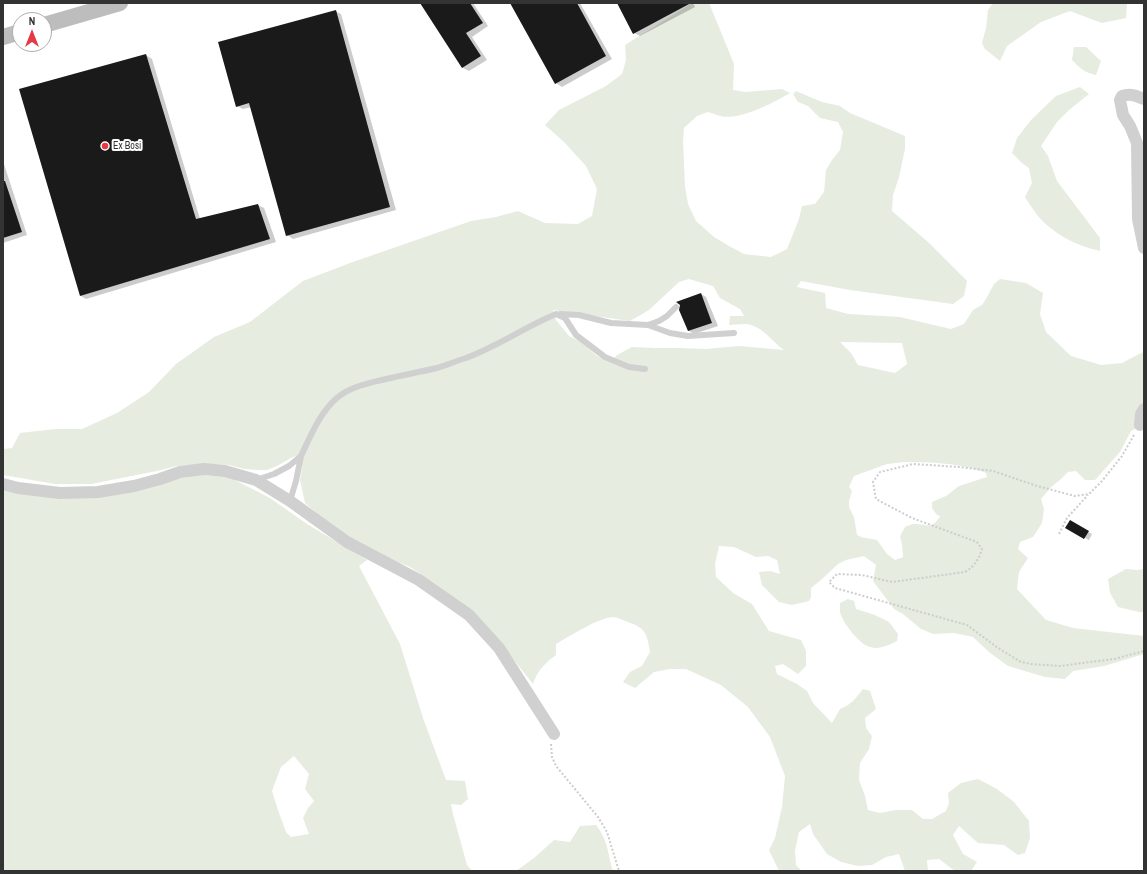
<!DOCTYPE html>
<style>
body{margin:0}
#map{position:relative;width:1147px;height:874px;overflow:hidden;background:#fff;font-family:"Archivo Narrow",sans-serif}
canvas{display:block}
.frame{position:absolute;inset:0;border:4px solid #333;pointer-events:none}
.north{position:absolute;left:12px;top:12px;width:40px;height:40px;box-sizing:border-box;background:#fff;border:1px solid #adadad;border-radius:50%;rotate:0deg;font-size:11px;font-weight:700;line-height:16px;text-align:center;color:#333}
.north::after{content:'';display:block;margin:auto;width:14px;height:18px;background:#e63946;clip-path:polygon(50% 0,100% 100%,50% 72%,0 100%)}
</style>
<div id="map">
<canvas width="1147" height="874"></canvas>
<div class="frame"></div>
<div class="north">N</div>
</div>
<script>
const context = document.querySelector('canvas').getContext('2d');
context.lineJoin = 'round';
function paint(path, color) {
  context.fillStyle = color;
  context.fill(path, 'evenodd');
}
function strokePath(path, color, width, dash) {
  context.strokeStyle = color;
  context.lineWidth = width;
  context.lineCap = dash ? 'butt' : 'round';
  context.setLineDash(dash || []);
  context.stroke(path);
}
function write(font, color, halo, rows, align = 'center') {
  context.font = font + ' "Archivo Narrow",sans-serif';
  context.lineWidth = 4;
  context.setLineDash([]);
  context.textBaseline = 'middle';
  context.strokeStyle = halo;
  context.fillStyle = color;
  for (const [text, x, y, turn = 0] of rows) {
    context.save();
    context.translate(x, y);
    context.rotate((+turn || 0) * Math.PI / 180);
    context.textAlign = isNaN(turn) ? turn : align;
    if (halo) context.strokeText(text, 0, 0);
    context.fillText(text, 0, 0);
    context.restore();
  }
}
const green = new Path2D(`
 M692,3H709L734,64L733,90L745,92L782,89L790,93C773,103 739,121 720,116C716,115 712,113 708,112L697,116L684,128L683,141L685,186L688,204L696,221L714,237L729,246L744,254L771,257L787,249L799,219L802,206L815,204L824,192L826,170L832,160L840,150L843,132L838,122L820,118L808,106L798,102L793,94L796,91L822,102L840,106L850,113L905,136V149L899,177L893,195L892,211L928,242L967,281L964,296L953,304L850,290L801,281L797,287L825,293L826,308L848,314L900,317L951,329L964,324L973,310L982,305L987,297L994,284L1000,279L1026,283L1043,293L1040,314L1046,332L1071,356L1101,365L1122,363L1139,354L1144,352V428L1139,427L1131,431L1120,452L1095,480H1085L1076,471L1068,472L1060,480L1051,487L1041,499L1044,509L1042,523L1033,537L1020,542L1018,549L1028,558L1019,572L1017,589L1046,620L1073,628L1144,636V654L1104,666L1073,671L1065,679L1045,677L1008,666L989,652L973,637L954,633L933,634L921,629L903,614L894,609L873,581L876,565L864,556L846,560L838,564L821,580L811,588V597L809,601L792,605L779,602L762,585L759,572L770,571L780,574L777,560L768,556L756,557L734,547L719,546L715,564L716,577L733,593L752,604L769,631L801,640L806,651V666L798,674L783,664L775,666L777,674L797,684L807,691L813,703L832,723L840,709C851,705 856,698 863,689L870,691L876,709L865,718L866,728L872,736L869,749L860,763L859,780L865,796L868,810L880,813L896,810H912L923,819H932L946,811L949,803L948,793L961,783L978,779L997,789L1014,802L1029,821L1030,838L1025,853L1018,855L1004,845L978,843L959,826L953,835L963,854L977,862L971,871H955L939,859L927,860L928,871H905L899,854L886,857L872,865L858,866L841,862L827,854L813,834L810,824L799,832L795,851L796,865L802,871H781L778,869L769,850L775,838L782,807L785,776L770,737L748,707L721,685L686,669H670L654,672L635,688L623,682L630,672L642,666L650,652C647,634 646,628 628,622C624,621 618,617 613,617C598,618 570,636 556,644V655C544,664 538,670 533,684L498,640L437,585L410,567L390,559L339,533L305,503L300,480L302,467L301,454L291,458L277,466L267,470H258L244,469L229,465L213,464L176,466L162,470L91,484H55L3,475V449L12,448L20,433L55,429H82L117,413L149,392L176,364L214,337L250,322L303,281L350,263L471,221L496,217L518,211L545,223L578,224L592,216L597,189L586,166L565,143L545,125L559,110L606,86L622,74L626,60L625,45ZM689,279L713,286L720,298L740,309L744,316H730L729,325C736,325 745,323 751,325C765,329 772,342 784,350L739,346L706,349L679,348H654L632,347L617,355L611,362L597,356L581,342L569,336L556,320L553,310L630,321L649,310L679,282ZM840,342L902,343L907,364L895,373L858,365L851,353ZM904,462C928,462 963,463 986,473L987,477L959,486L946,496L932,502V508L937,515L940,516C931,531 928,524 914,524C911,524 908,526 905,527L900,536L902,545L903,557L895,560L887,554L877,540C870,538 863,539 857,535L854,517L849,507V501L852,491L849,487L854,476L887,464Z
 M993,3H1127V5L1126,18L1102,23L1070,11L1041,22L1007,46L1000,61L985,49L982,43L986,28L988,10Z
 M1074,47H1086L1101,61L1096,75C1085,73 1080,68 1072,60Z
 M1080,87L1089,94L1069,110L1057,122L1041,146L1048,156L1057,181L1100,238V251C1077,246 1053,234 1038,216C1033,210 1029,203 1025,197L1032,183L1029,168L1022,163L1012,153L1017,138L1031,120L1056,96Z
 M201,475L229,477L270,498L307,524L367,560L359,566L400,644L423,718L446,780L465,781L468,799L461,805L451,804L453,814L467,865L472,871H3V487L75,495ZM294,756L309,774L305,789L314,801L308,808L303,818L309,834L291,837L286,832L278,810L272,791L281,767Z
 M1126,569L1137,570L1144,569L1143,612H1139L1118,607L1110,593L1108,579Z
 M848,599L854,601L856,609L875,615L889,622L898,634L897,641C889,645 879,650 870,647C860,645 842,622 840,612C840,610 840,606 840,603Z
 M596,825C609,842 607,852 613,871H516L534,858L554,840L570,842L580,826Z`);
const shadow = new Path2D(`
 M421,3H473L488,26L472,37L487,60L469,71L463,68Z
 M511,3H580L612,59L562,87L556,83Z
 M618,3H693L695,7L640,36L634,33Z
 M335,11L341,14L396,210L293,239L287,235L252,107L243,109L237,106Z
 M146,55L152,59L200,219L258,205L264,208L276,242L86,299L81,296Z
 M3,161L27,235L3,243Z
 M701,294L706,297L718,326L694,334L689,331Z
 M1070,522L1092,534L1089,540L1067,528Z`);
const building = new Path2D(`
 M420,3H470L483,23L466,33L481,56L462,68Z
 M510,3H577L606,56L555,84Z
 M617,3H691L633,34Z
 M336,10L390,207L286,236L249,103L236,107L218,42Z
 M146,54L196,219L258,204L270,239L80,296L19,89Z
 M3,181H5L22,232L3,238Z
 M701,293L712,323L688,331L679,310L680,305L676,302Z
 M1070,520L1089,531L1084,539L1065,528Z`);
const path = new Path2D(`
 M1134,435L1122,456L1102,481L1089,494L1075,496L1037,486L993,471L959,467L913,464L880,472L873,482L876,499L891,507L912,518L977,542L982,549C979,559 974,567 965,572L892,582L862,575L837,574L829,582L835,588L967,625L998,648L1021,662L1031,664L1060,666L1114,659L1144,651
 M1059,534L1067,518L1088,495
 M551,744L552,757L556,766L598,817L607,832L619,871`);
const service = new Path2D(`
 M560,314L579,315L611,323L648,325L659,321L667,316L676,307
 M648,325L670,333L688,336L734,333
 M301,456C311,435 320,412 338,397C352,386 370,383 386,379C403,375 420,372 437,368C447,365 456,361 466,358C498,346 525,327 556,314L565,318L576,335L605,357L629,367L645,369
 M256,480L274,474L289,466L301,456L296,481L290,501`);
const minor = new Path2D(`
 M1144,99C1136,96 1131,93 1122,96L1120,100L1123,115L1130,126L1137,143L1138,219L1144,248
 M1140,425L1141,414L1144,409
 M3,484L18,488L60,493L98,492L134,486L160,479L180,472L204,469L225,471L256,480L290,501L347,542L419,580L469,615L499,648L554,734`);
const secondary = new Path2D(`
 M44,25L120,3
 M3,37L20,32`);
const markers = [
 [105,146,4,"#e63946"]
];
const poiNames = [
 ["Ex Bosi",113,146]
];
paint(green, '#e6ecdf');
paint(shadow, '#0003');
paint(building, '#1a1a1a');
strokePath(path, '#cdcdcd', 2, [2, 2]);
strokePath(service, '#d0d0d0', 6);
strokePath(minor, '#d0d0d0', 12);
strokePath(secondary, '#bdbdbd', 16);
for (const [x, y, r, color] of markers) {
  const dot = new Path2D();
  dot.arc(x, y, r, 0, 2 * Math.PI);
  context.fillStyle = color;
  context.fill(dot);
  strokePath(dot, '#fff', 1.5);
}
write('10px', '#333', '#fff', poiNames, 'left');
</script>
